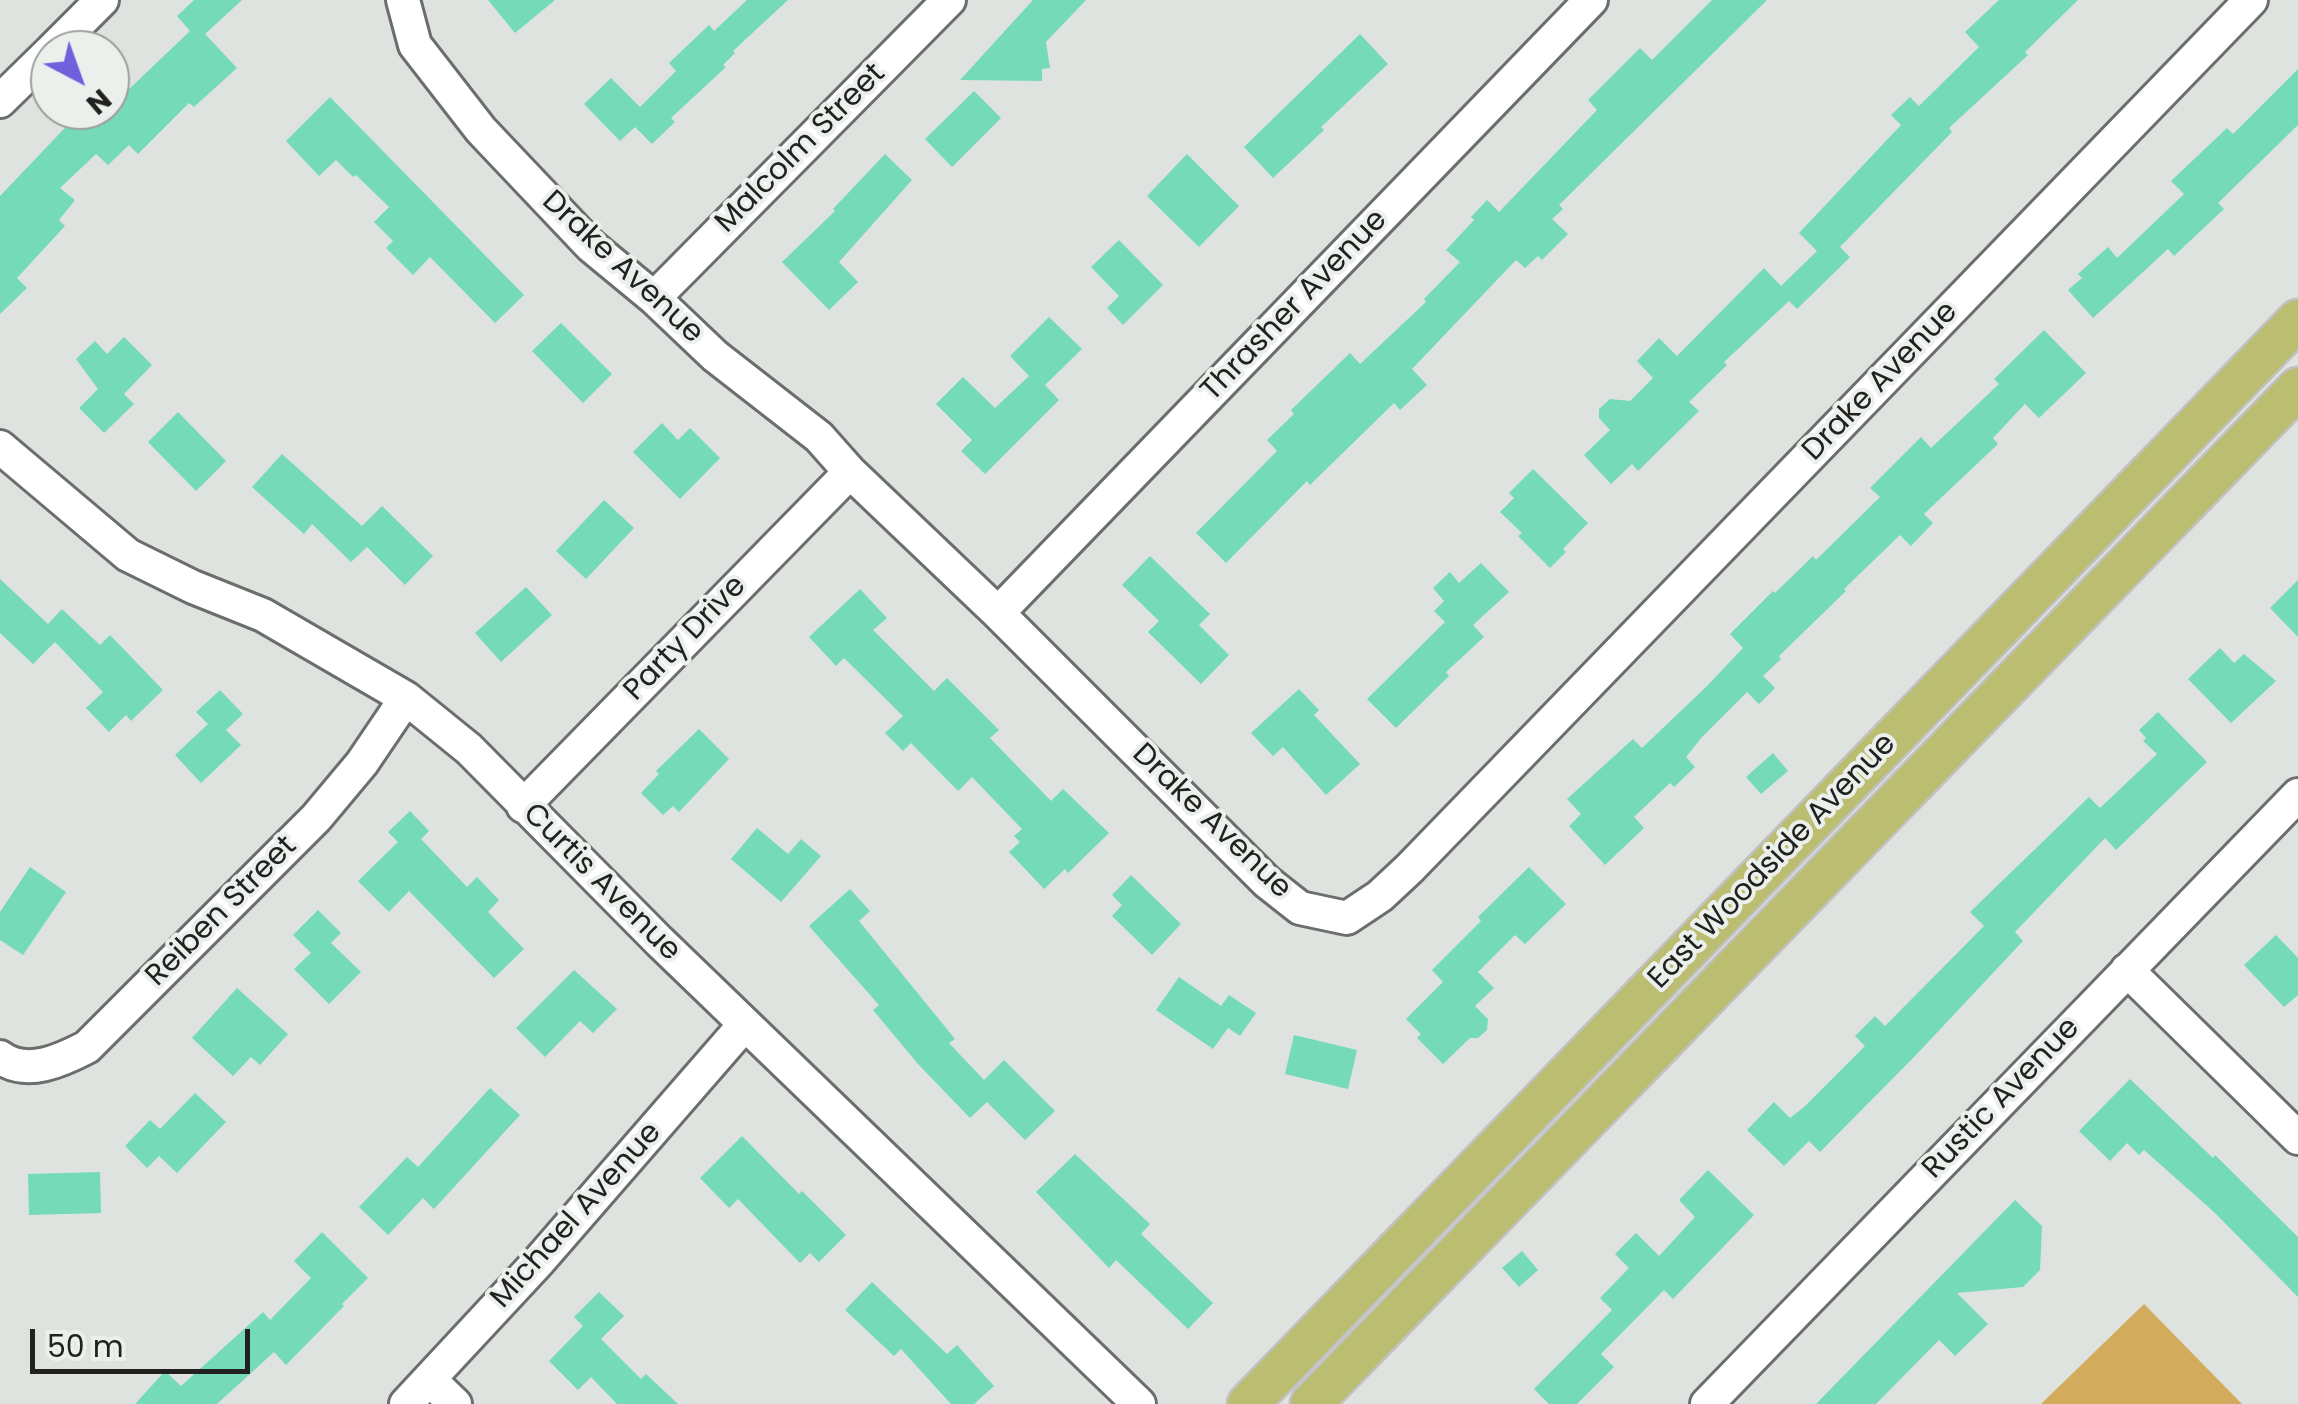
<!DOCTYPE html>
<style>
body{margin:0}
#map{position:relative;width:2298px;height:1404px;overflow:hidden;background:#dfe3df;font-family:Poppins,sans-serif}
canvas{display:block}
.north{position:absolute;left:30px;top:30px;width:100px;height:100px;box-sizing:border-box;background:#ecf0ec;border:2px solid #9b9e9a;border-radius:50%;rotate:139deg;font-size:28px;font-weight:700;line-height:40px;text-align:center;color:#212220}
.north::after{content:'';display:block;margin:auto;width:35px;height:45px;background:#7160db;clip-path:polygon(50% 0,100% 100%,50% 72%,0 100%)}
.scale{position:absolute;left:30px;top:1329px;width:220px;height:45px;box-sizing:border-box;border:5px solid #212220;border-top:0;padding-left:12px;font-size:30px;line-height:35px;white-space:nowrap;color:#212220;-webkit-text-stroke:8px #ecf0ec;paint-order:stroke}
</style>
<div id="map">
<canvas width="2298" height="1404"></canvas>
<div class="north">N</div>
<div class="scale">50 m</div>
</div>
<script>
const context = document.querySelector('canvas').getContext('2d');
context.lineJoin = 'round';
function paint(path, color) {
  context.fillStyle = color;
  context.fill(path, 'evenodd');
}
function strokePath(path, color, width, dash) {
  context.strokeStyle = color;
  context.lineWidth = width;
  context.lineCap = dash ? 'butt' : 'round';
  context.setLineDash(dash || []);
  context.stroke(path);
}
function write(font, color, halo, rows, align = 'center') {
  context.font = font + ' Poppins,sans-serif';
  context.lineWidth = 8;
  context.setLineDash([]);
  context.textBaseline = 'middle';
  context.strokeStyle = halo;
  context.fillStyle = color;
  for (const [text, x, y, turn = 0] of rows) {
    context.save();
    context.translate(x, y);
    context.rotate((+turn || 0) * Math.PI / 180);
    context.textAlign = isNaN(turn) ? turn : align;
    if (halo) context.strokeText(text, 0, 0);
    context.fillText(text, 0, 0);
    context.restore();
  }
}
const forest = new Path2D(`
 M2144,1304L2242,1404H2041Z`);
const building = new Path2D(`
 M194,0H242L205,34L237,68L194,107L189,103L138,154L129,145L108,165L96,154L60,188L75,200L59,220L65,226L17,278L27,288L0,314V196L82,110H110V74L127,91L190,31L177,16Z
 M488,0H555L515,33Z
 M747,0H788L733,51L735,53L723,65L726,67L671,118L675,122L652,144L635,127L620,141L584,104L611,78L640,107L676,71L669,63L709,25L714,31Z
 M1033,0H1086L1046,42L1050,68L1042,69V81L960,80Z
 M1712,0H1767L1559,205L1563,209L1552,219L1568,234L1542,260L1538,256L1525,268L1516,260L1412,369L1427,385L1400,410L1394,403L1310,485L1307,481L1226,563L1196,533L1277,451L1267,440L1294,414L1291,410L1350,353L1360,364L1426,302L1424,299L1460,262L1446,250L1474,220L1471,217L1487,200L1499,212L1597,110L1588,100L1640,48L1652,60Z
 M1999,0H2078L2025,52L2028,55L1949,128L1952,132L1840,247L1850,257L1836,271L1797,309L1789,301L1724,362L1727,365L1689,402L1699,411L1638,471L1632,464L1611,484L1584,455L1610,430L1599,418V409L1610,399L1630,401L1653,378L1637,361L1659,338L1677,356L1764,268L1781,286L1817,251L1799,233L1901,125L1891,115L1910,97L1919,106L1979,47L1965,32Z
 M1360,34L1388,64L1321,127L1324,130L1273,178L1244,147Z
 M2298,69V125L2218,203L2224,209L2174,256L2168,249L2093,318L2068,290L2082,278L2078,274L2108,247L2117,258L2184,194L2171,181L2227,128L2233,134Z
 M974,91L1001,118L952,167L925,139Z
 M330,97L524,295L495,323L430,257L413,275L386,248L393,241L374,222L389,207L356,175L353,177L336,160L319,176L286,141Z
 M885,154L912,180L839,262L858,282L829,310L782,262L835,211L833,209Z
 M1187,154L1239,206L1199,247L1147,196Z
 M1119,240L1163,285L1123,325L1107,308L1119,296L1091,267Z
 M1049,317L1082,349L1045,385L1059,400L985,474L961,451L972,440L936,404L963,377L995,408L1029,376L1010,356Z
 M561,323L612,374L583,403L532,351Z
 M2044,330L2086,373L2039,418L2025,404L1993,438L1998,444L1924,514L1933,523L1911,546L1900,535L1844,589L1846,591L1779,656L1781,659L1763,676L1775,688L1759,704L1747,692L1702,737L1686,757L1695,767L1674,787L1670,783L1634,817L1644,828L1605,865L1569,826L1581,814L1567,799L1633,739L1642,748L1707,686L1743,648L1730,634L1773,591L1775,593L1813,556L1816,560L1880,497L1870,488L1921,437L1931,448L1999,384L1994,379Z
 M124,337L152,365L124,394L134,404L104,433L79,408L98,389L76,359L95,341L107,354Z
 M178,412L226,461L196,491L148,442Z
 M662,423L678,440L690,428L720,458L680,499L633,452Z
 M282,454L362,526L382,506L433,556L405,585L367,547L351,562L312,524L304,534L252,487Z
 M1533,469L1588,523L1563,549L1566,552L1550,568L1518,536L1522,533L1500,512L1514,498L1509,493Z
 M604,500L634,528L586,579L556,551Z
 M1150,556L1210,614L1199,625L1229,655L1201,684L1148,632L1159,621L1122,585Z
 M1481,563L1509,592L1473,625L1484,637L1446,672L1449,676L1396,728L1367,699L1445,622L1434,611L1444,601L1433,588L1450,572L1459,583Z
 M0,579L48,624L62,609L100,645L110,635L163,690L131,721L126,715L109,732L86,708L103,692L55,642L33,664L0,633Z
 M2298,580V637L2270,608Z
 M526,587L552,615L501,662L475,633Z
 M860,589L887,618L873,630L934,691L947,678L999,730L990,738L1051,801L1063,789L1109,833L1068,873L1065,869L1044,889L1009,852L1020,842L1014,836L1022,829L972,777L958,791L911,743L903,751L885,733L903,716L844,658L836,666L809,637Z
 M2220,648L2234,663L2244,654L2276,681L2231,723L2188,679Z
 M1299,689L1319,710L1314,715L1360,764L1326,795L1283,747L1273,756L1251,733Z
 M220,690L243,714L226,730L241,745L201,783L175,755L208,724L196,712Z
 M2158,712L2207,762L2116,850L2105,838L2015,932L2023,941L1915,1056L1820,1152L1809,1141L1784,1166L1747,1130L1774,1102L1790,1118L1804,1107L1865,1046L1855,1036L1875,1016L1885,1026L1984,926L1970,912L2089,797L2100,808L2157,754L2143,741L2146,738L2139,730Z
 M699,729L729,759L679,812L673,806L663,815L641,793L659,774L656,771Z
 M1773,753L1788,771L1761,794L1746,777Z
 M410,811L429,831L421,839L467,887L477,877L499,900L488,912L524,949L494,978L409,891L389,912L358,881L398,842L388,832Z
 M757,828L788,854L801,839L821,856L781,902L731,859Z
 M30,867L66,892L23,955L0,940V912Z
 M1529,867L1566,904L1525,944L1515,935L1478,972L1494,988L1475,1006L1488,1019L1487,1030L1478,1038H1470L1443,1064L1417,1038L1421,1034L1406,1019L1443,982L1432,970L1481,921L1478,917Z
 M1131,875L1181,924L1152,955L1112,916L1122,905L1112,895Z
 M850,889L870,911L859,921L955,1039L949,1043L984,1080L1004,1060L1055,1111L1025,1140L987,1102L970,1118L918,1064L873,1010L879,1005L809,926Z
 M318,910L341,933L331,943L361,972L329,1004L294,969L311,953L293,935Z
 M2276,935L2298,958V995L2284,1007L2244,965Z
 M574,970L617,1009L593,1033L580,1021L545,1057L516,1028Z
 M1179,977L1221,1006L1229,995L1256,1013L1240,1036L1228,1028L1213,1049L1156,1010Z
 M237,988L288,1034L260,1065L251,1057L233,1076L192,1038Z
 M1294,1035L1357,1050L1348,1089L1285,1074Z
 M2130,1079L2213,1158L2215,1155L2298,1237V1297L2214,1212L2144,1150L2139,1155L2127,1143L2110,1161L2079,1131Z
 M490,1088L520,1115L434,1209L423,1198L388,1235L359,1207L407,1157L418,1167Z
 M195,1093L226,1122L177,1173L159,1156L147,1168L125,1146L150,1120L160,1129Z
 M742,1136L799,1194L802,1191L846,1235L819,1262L810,1253L800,1263L738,1199L729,1208L700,1178Z
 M1075,1154L1150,1224L1141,1234L1213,1303L1188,1329L1116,1260L1109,1268L1036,1192Z
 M1708,1170L1754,1215L1673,1299L1664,1290L1601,1354L1614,1367L1577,1404H1549L1534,1389L1612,1310L1600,1298L1629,1268L1615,1254L1636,1233L1659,1256L1695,1217L1679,1200Z
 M100,1172L101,1213L29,1215L28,1174Z
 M2015,1200L2042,1226L2040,1270L2023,1287L1957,1293L1988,1324L1955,1356L1939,1340L1876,1404H1816Z
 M322,1232L368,1278L342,1304L344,1306L286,1365L274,1352L217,1404H135L165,1371L181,1386L263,1312L270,1320L311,1278L294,1261Z
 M1522,1251L1538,1270L1519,1287L1502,1268Z
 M872,1282L947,1354L957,1345L994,1386L974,1404H951L901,1349L894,1356L845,1310Z
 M599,1292L624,1316L601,1339L641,1379L646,1374L678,1404H617L591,1377L578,1390L549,1361L583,1326L574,1317Z`);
const minor = new Path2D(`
 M403,0L415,45L481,130L591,246L654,298L715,356L819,437L850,472L998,613L1267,882L1300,908L1347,918L1380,896L1409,869L2251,0
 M52,50L102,0
 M0,101L50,52
 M654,298L949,0
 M0,447L128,555L193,587L263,615L406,698L469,749L659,941L1139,1404
 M998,613L1591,0
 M523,806L850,472
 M2127,970L2298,1138
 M0,1057C27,1077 62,1060 87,1047L316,818L362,763L406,698
 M430,1380L455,1404
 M406,1404L539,1261L745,1024
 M1707,1404L2298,795`);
const major = new Path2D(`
 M1248,1404L2298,320
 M1311,1404L2298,388`);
const streetNames = [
 ["Malcolm Street",801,149,-45],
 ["Drake Avenue",622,268,43],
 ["Thrasher Avenue",1295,306,-46],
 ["Drake Avenue",1881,382,-46],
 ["Party Drive",686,639,-46],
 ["Drake Avenue",1211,822,44],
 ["East Woodside Avenue",1773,862,-46],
 ["Curtis Avenue",601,883,45],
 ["Reiben Street",222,912,-45],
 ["Rustic Avenue",2002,1099,-46],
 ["Michael Avenue",577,1216,-48]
];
paint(forest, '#d3ab5c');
paint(building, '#74dab8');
strokePath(minor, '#6b6e6a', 38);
strokePath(major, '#c1c1c1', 45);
strokePath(minor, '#fff', 32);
strokePath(major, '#bbbd71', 40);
write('30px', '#212220', '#ecf0ec', streetNames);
</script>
